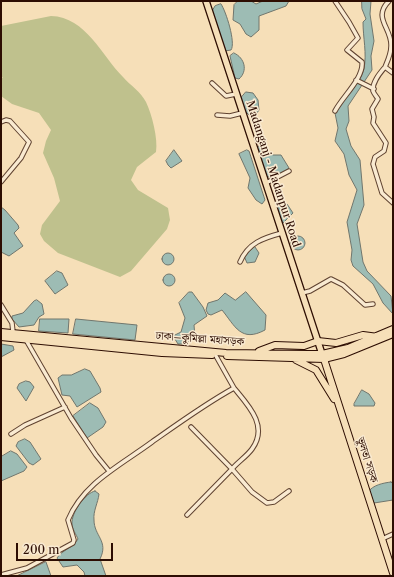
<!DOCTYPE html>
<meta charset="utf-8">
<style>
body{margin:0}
#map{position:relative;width:394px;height:577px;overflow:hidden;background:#f6dfb8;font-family:"Libre Caslon Text",serif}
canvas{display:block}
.frame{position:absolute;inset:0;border:2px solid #2d0d02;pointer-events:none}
.scale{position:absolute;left:16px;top:543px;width:97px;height:18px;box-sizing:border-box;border:2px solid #2d0d02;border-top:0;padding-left:5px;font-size:12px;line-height:14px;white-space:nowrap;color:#2d0d02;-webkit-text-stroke:3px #f9ead1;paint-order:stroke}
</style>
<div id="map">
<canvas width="394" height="577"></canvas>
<div class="frame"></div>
<div class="scale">200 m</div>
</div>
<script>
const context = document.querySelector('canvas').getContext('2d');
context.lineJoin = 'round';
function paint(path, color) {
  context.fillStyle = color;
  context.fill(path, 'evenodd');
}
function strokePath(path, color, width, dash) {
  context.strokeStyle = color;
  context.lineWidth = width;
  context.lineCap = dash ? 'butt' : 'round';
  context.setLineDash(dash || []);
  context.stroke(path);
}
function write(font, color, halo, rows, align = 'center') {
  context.font = font + ' "Libre Caslon Text","Noto Serif Bengali",serif';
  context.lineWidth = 3;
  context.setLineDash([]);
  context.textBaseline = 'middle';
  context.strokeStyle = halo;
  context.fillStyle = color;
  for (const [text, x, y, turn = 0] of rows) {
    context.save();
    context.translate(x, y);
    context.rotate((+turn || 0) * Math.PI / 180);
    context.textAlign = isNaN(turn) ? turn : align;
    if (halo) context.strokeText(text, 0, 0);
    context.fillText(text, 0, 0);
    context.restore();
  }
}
const green = new Path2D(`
 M51,16C86,17 102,56 123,77C130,85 141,92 146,102C152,115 158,138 156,152L137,167L131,180L138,190L168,208L170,220L167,229L131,271L120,277L58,253L44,241L40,234L42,225L60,201L54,178L43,153L46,141L51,130L39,113L12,104L1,96V79L3,77H1V26Z`);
const water = new Path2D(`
 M238,1H251L256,4L263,1H289L286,6L259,16V30L251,37L246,34L240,24L233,20L234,5Z
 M362,1H371L370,14L374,41L371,56L372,70L348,106L349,121L346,129L351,146L360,160L364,205L357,224L363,262L367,271L391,296L393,314L383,303L373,284L353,266L351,260L352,250L347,222L357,190L349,175L344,154L335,141L338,128L335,113C342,100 361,83 364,69C367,53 363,38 363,22L366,19L362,9Z
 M221,4C226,11 236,43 231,50L225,51L212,11L215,6Z
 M234,53C245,58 248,71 239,79L235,78L230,56Z
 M246,92L253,93L258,100L259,110L255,116L249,115L243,109L241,98Z
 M261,146L273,155H281L289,168C284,173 273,180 266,176L257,147Z
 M174,150L182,161L171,168L168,165L166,161Z
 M247,150L249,151L265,200L262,204L256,200L248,188L250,178L239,154Z
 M282,203L287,204L293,213L283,223L277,209L278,204Z
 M1,207L5,210L18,225L19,228L14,233L23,246L9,256L1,252Z
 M291 243a7 7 0 1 1 14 0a7 7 0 1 1-14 0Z
 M255,247L259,253L255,262L247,263L244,256Z
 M162 259a6 6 0 1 1 12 0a6 6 0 1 1-12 0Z
 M57,271L62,273L68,285L55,294L45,281Z
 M163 280a6 6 0 1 1 12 0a6 6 0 1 1-12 0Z
 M189,292H192L203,307L207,316L194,325L195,337L185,344H178L173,336L181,332L185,318L179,303Z
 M246,292L266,315L265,330C241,343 235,326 222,310L211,315L208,314L206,310L208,303L218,300L225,293L235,300Z
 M37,300L42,304L44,314L39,317L34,325L19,327L12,319V316L23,313L34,301Z
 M40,319H69L68,333L39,331Z
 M76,319L137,325L135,340L73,334Z
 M1,344L13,346L14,350L1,357Z
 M85,369L90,371L100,388L101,392L77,407L70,396L62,395L58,378L62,375H71Z
 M26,381L30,382L34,387L26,401L17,388L19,384Z
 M362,390L369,394L375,403L374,406H354V404Z
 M90,403L98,408L106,422L103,427L87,438L73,416Z
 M25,439L30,442L41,459L33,465L29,463L16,446L18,442Z
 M11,451L17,454L27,467L24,471L1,481V457Z
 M391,482L393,484V500L374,503L368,492C373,485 383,483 391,482Z
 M95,491L99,494C98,503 93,511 94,520C94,536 109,541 100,559L106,576H85L84,572L77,565L63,567L57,558C62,550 73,548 78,539C76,534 72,529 72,524C71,513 85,493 95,491Z
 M46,562L51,576H17Z`);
const minor = new Path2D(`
 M335,1L349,22L358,38L347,50L362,62C364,78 342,97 335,111
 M389,1C372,18 392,28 391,46C391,54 388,60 385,67L393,73
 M385,67C380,73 372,82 373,91C374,94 377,97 378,99L372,109L374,117L373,123L386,143L384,151L375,157L373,164L382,193L393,203
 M356,80L374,89
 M212,83L226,96L236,94
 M217,115L230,116L242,113
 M1,122L6,120L10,121L29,142L21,158L1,182
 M266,183L289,171
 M240,262C248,243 263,238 282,233
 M302,293L310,291L331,279L343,285L365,305L373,304
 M1,305L12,323L13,332
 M26,340L71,418L96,455L109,471
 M234,388C248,405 269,426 252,449C247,456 238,462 232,469L252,492L267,503L274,502L289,491
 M11,434L25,425L65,407
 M187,515L232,469L191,427
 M382,539L393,534
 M1,575L27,568L73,543L74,540L68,520C83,483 121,465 152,442C179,423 205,404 234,388L216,356`);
const primary = new Path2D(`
 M206,1L322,354`);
const trunk = new Path2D(`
 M1,332L226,353L308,354H322L348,348L393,329
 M1,337L162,353L212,355
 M259,351L275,345L304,346L318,341L336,343L363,335L378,337
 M227,356L324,359L344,354L393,334
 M323,356L393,573
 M296,360L316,370L334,399`);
const streetNames = [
 ["Madanganj - Madanpur Road",273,174,72],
 ["ঢাকা–কুমিল্লা মহাসড়ক",200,339,4],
 ["ভুলতা সড়ক",367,460,72]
];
paint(green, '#bfc18d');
paint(water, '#9dbcb4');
strokePath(water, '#70766d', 1);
strokePath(minor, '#5f4230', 5.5);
strokePath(primary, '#2d0d02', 8);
strokePath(trunk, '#2d0d02', 8);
strokePath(minor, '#f9ead1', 3.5);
strokePath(primary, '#f6dfb8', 5.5);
strokePath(trunk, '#f6dfb8', 6);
write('11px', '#2d0d02', '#f9ead1', streetNames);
</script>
